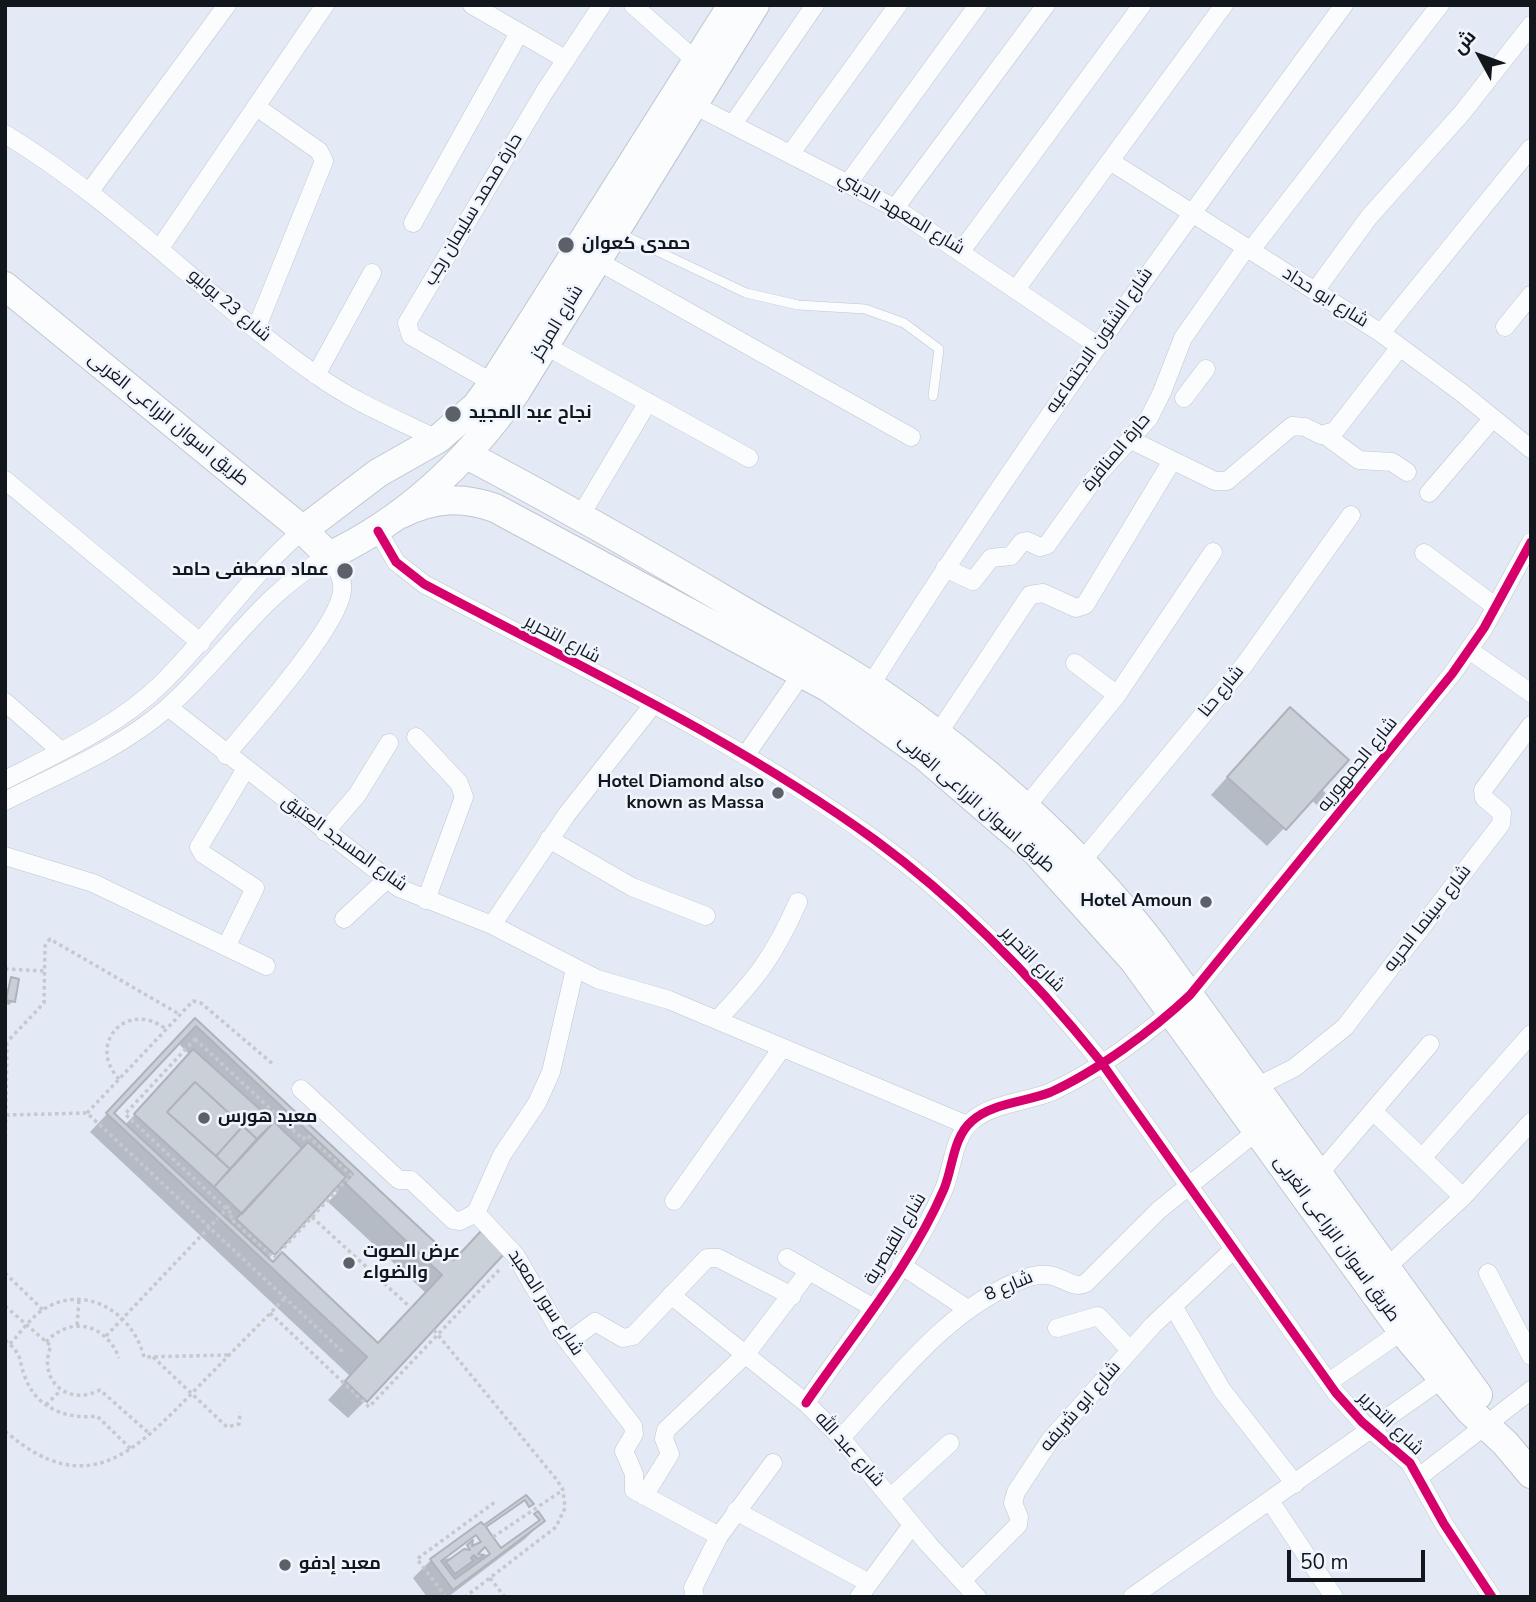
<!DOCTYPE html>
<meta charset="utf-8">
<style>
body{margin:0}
#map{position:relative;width:1536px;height:1602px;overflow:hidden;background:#e3eaf5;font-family:"Nunito Sans",Cairo,sans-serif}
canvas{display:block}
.frame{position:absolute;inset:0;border:7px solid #12161d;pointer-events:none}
.north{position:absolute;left:1445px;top:21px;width:70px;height:70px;-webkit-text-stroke:5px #f0f5fd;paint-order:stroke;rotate:311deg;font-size:19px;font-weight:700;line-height:28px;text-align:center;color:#12161d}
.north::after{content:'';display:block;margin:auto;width:24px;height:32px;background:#12161d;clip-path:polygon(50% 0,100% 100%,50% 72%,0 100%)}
.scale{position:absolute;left:1287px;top:1550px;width:138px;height:32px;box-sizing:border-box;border:4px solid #12161d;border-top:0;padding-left:9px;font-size:21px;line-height:24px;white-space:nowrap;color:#12161d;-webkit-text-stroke:5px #f0f5fd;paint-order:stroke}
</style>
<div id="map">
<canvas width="1536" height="1602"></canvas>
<div class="frame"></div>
<div class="north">ش</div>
<div class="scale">50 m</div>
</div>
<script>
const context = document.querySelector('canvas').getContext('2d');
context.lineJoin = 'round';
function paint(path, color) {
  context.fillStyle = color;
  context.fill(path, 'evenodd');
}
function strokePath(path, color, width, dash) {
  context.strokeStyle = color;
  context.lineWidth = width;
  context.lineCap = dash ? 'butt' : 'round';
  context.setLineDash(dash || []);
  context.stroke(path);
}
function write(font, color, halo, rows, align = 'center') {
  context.font = font + ' "Nunito Sans",Cairo,sans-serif';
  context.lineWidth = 5;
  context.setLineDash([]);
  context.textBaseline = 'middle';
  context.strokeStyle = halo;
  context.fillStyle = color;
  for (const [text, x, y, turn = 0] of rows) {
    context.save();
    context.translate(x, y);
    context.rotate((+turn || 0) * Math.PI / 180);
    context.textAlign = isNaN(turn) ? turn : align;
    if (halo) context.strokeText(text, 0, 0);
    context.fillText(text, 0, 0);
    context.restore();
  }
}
const shadow = new Path2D(`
 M1272,727L1327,795L1318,806L1311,800L1267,846L1211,795Z
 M11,979L13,1001L9,1005L5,1004V995Z
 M195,1020L454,1262L366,1400L348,1418L328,1400L350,1376L90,1132ZM178,1043L190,1055L125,1125L112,1113ZM332,1189L337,1193L328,1202L426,1293L378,1345L268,1259Z
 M543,1521L525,1539L448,1597H427L413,1578L431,1560L502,1553Z`);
const building = new Path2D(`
 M1290,707L1349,760L1286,830L1227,777Z
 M11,977L19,979L15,1002L6,1000Z
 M195,1018L454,1260L481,1231L505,1253L367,1402L345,1381L367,1357L106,1113ZM196,1026L353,1174L345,1183L442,1275L378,1343L282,1252L273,1262L114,1113Z
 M193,1049L274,1122L257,1139L195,1082L167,1112L230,1169L214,1187L134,1114Z
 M195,1082L243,1126L216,1156L167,1112Z
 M274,1122L302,1148L242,1214L214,1187Z
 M243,1126L257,1139L230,1169L216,1156Z
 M308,1142L346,1177L275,1255L236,1219Z
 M526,1495L534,1504L529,1507L525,1500L486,1527L493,1537L501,1548L540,1520L534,1514L538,1511L545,1521L453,1590L430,1559L481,1522L484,1525Z
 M476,1535L481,1542L472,1546L473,1540L467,1545L470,1550L464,1549L446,1562L455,1574L473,1561L471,1558L474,1555L478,1559L484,1555L478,1554L485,1547L490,1554L455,1579L441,1561Z`);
const path = new Path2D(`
 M5,969L44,971
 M195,1039L303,1139L307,1135L351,1175L274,1258L230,1218L233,1215L125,1114Z
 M5,1044L44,1003L45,946L50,939L179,1014
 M119,1079C86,1044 127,999 166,1029
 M87,1113L193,1001L201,1003L274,1065
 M6,1115L87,1113L345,1354
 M5,1165L7,1044
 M222,1214L231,1203
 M312,1217L411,1308
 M5,1273L43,1310
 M5,1306L51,1346C37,1380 68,1407 100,1390L151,1435
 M270,1313L369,1407L499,1270
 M77,1325L79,1300
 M434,1330L557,1480L563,1490L565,1508L556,1527L465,1597
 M106,1336L218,1218
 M5,1340C24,1357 17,1356 25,1377C36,1408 67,1420 97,1416L132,1450
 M46,1342C71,1315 106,1324 119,1358
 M10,1344C21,1332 30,1318 44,1309C86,1283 133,1313 144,1357L229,1355
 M153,1357L227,1427L239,1424L240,1412
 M46,1405L60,1391
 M5,1431C89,1504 137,1449 198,1387C227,1357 256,1328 285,1298
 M493,1537L563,1490
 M490,1578L505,1597
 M446,1597L417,1559L495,1502`);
const lane = new Path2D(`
 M619,233L746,293L798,305L865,309L904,323L939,349L933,396`);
const street = new Path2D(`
 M472,5L565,59
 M633,5L695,60
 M692,104L895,208L1097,345
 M733,124L815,5
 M5,134C118,203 208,299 315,374C355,403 398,420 441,441
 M791,153L898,5
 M1110,161L1381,333L1462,393L1531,449
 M849,182L978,5
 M90,191L227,5
 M895,208L1046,5
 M413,223L519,33
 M160,248L325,5
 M962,250L1142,5
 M1251,250L1440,5
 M596,260L911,437
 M1017,288L1224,5
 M1315,291L1369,217L1462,113L1531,25
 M1505,327L1531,295
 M256,329L324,161L319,151L258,108
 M1381,333L1531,148
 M544,345L749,458
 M316,375L372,273
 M493,383L411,336L407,323L545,91L602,5
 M1184,398L1206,369
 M1325,435L1359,460L1392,462L1407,472
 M1131,440L1215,481H1227L1292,426L1305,427L1321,435L1335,431L1400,347
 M5,480L201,643
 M1429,493L1493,418
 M581,515L648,402
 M378,531L396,562L424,584C576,665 736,739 875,840C961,903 1035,980 1101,1062L1336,1393L1362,1422L1410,1463L1444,1524L1492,1597
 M1424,553L1496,607
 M945,568L973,581L991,558L1011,556L1022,542L1027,541L1040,547L1047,545L1094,479L1149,418L1162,392L1183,338L1246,248
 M1469,650L1531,693
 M1075,663L1117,695
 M870,686C1018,452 1180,228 1344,5
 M5,702L61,751
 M168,707L399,888L492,925L597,979L669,1000L967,1125
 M937,735L1030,595L1043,593L1076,608L1085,605L1172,461
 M416,737L459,783L464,797L426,900
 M745,756L803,672
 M5,780C58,753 118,726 161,684C211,635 249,576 303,530
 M5,801C60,773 120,749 167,708C223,659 262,592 329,556C336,567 344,578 342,591C339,626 251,725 226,755
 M1025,808L1117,695L1213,552
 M325,832L357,795L389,743
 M549,839L632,887L706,916
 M5,856L93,883L266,966
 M1082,861L1245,664L1351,515
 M344,919L386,880
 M492,925L567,814L652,706
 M226,947L255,888L203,854L199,847L245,770
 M717,1020C757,978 774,956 798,902
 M1256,1087L1294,1068L1345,1027L1501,824L1502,813L1484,798L1483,790L1531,725
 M301,1089L399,1180H411L453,1220L460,1221L476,1213L516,1256L559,1330L633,1426L634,1434L624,1451L634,1474V1490L719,1536L693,1588L695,1597
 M1373,1111L1463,1197
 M1422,1158L1531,1034
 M1319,1174L1430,1044
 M674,1201L782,1048
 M476,1213L502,1155L537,1103L551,1072L575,969
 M787,1258L872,1307
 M901,1265L966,1308
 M1387,1267L1463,1197L1531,1122
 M1488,1273L1531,1356
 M671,1295L806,1403L841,1438L929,1545L977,1597
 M1173,1306L1222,1390L1295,1484
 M1057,1328L1098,1316L1130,1350
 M568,1342L595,1322L623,1338L633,1336L707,1258H718L792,1296
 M1329,1382L1402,1331
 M806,1403C853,1334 911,1266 944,1189C953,1167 953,1137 972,1121C992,1103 1026,1102 1051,1092C1097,1071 1153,1030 1190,995L1452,674L1484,628L1531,542
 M841,1438C897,1378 947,1308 1026,1278C1060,1266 1068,1292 1086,1283L1159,1210L1257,1131
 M1419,1477L1531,1390
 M644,1496L670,1454L664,1439L666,1430L746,1354L809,1271
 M891,1497L950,1443
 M1270,1501L1334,1597
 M736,1511L869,1583
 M719,1536L773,1463
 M962,1581L1018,1525L1019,1517L1013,1503L1016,1492L1051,1439L1153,1325L1234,1249
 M859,1597L912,1525
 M1132,1597L1442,1379`);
const primary = new Path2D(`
 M5,286L303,530L329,556C407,519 467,462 516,392L755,5
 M467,455C558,503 647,554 735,606C781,633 828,658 872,687C976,757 1077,846 1153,945L1478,1395
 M401,514C433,498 461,496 495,508L829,688L923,755L1037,853L1134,961L1402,1331L1470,1411L1505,1443L1531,1474
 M303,530L378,473L438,439L476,406L493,383L732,5`);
const cycleway = new Path2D(`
 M378,531L396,562L424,584C576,665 736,739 875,840C961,903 1035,980 1101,1062L1336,1393L1362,1422L1410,1463L1444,1524L1492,1597
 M806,1403C853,1334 911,1266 944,1189C953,1167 953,1137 972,1121C992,1103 1026,1102 1051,1092C1097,1071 1153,1030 1190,995L1452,674L1484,628L1531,542`);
const markers = [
 [566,245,9,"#5b6069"],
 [453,414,9,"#5b6069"],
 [345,571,9,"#5b6069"],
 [778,793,7,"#5b6069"],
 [1206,902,7,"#5b6069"],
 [204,1118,7,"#5b6069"],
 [349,1263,7,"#5b6069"],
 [285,1565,7,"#5b6069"]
];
const streetNames = [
 ["حارة محمد سليمان رجب",474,210,-59],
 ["شارع المعهد الديني",901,214,31],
 ["شارع ابو حداد",1325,298,32],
 ["شارع 23 يوليو",229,306,40],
 ["شارع المركز",558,323,-59],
 ["شارع الشئون الاجتماعيه",1100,341,-55],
 ["طريق اسوان الزراعى الغربى",168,420,39],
 ["حارة المناقرة",1117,453,-50],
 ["شارع التحرير",562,640,28],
 ["شارع حنا",1222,692,-51],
 ["شارع الجمهوريه",1358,765,-51],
 ["طريق اسوان الزراعى الغربى",976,804,41],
 ["شارع المسجد العتيق",344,844,36],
 ["شارع سينما الحريه",1428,919,-52],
 ["شارع التحرير",1032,960,46],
 ["شارع القيصرية",896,1239,-59],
 ["طريق اسوان الزراعى الغربى",1336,1239,54],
 ["شارع 8",1009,1287,-23],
 ["شارع سور المعبد",545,1303,57],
 ["شارع ابو شريفه",1081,1407,-49],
 ["شارع التحرير",1390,1424,44],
 ["شارع عبد الله",849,1450,48]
];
const poiNames = [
 ["حمدى كعوان",582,245],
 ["نجاح عبد المجيد",469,414],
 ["عماد مصطفى حامد",329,571,"right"],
 ["Hotel Diamond also",764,783,"right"],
 ["known as Massa",764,804,"right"],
 ["Hotel Amoun",1192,902,"right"],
 ["معبد هورس",218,1118],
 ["عرض الصوت",363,1253],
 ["والضواء",363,1274],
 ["معبد إدفو",299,1565]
];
paint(shadow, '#0003');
paint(building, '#cad0d8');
strokePath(building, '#aeb3bb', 2);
strokePath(lane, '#c0c6ce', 10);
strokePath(street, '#c0c6ce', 19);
strokePath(primary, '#c0c6ce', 30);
strokePath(path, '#c6c8cd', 3.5, [3.5, 3.5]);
strokePath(lane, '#fbfcfe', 9);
strokePath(street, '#fbfcfe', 18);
strokePath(primary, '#fbfcfe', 28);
strokePath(cycleway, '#d6006c', 9);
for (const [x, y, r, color] of markers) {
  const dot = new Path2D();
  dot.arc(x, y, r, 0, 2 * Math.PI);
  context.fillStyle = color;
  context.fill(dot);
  strokePath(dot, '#f0f5fd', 2.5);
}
write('18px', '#12161d', '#f0f5fd', streetNames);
write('bold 18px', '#12161d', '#f0f5fd', poiNames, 'left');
</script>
